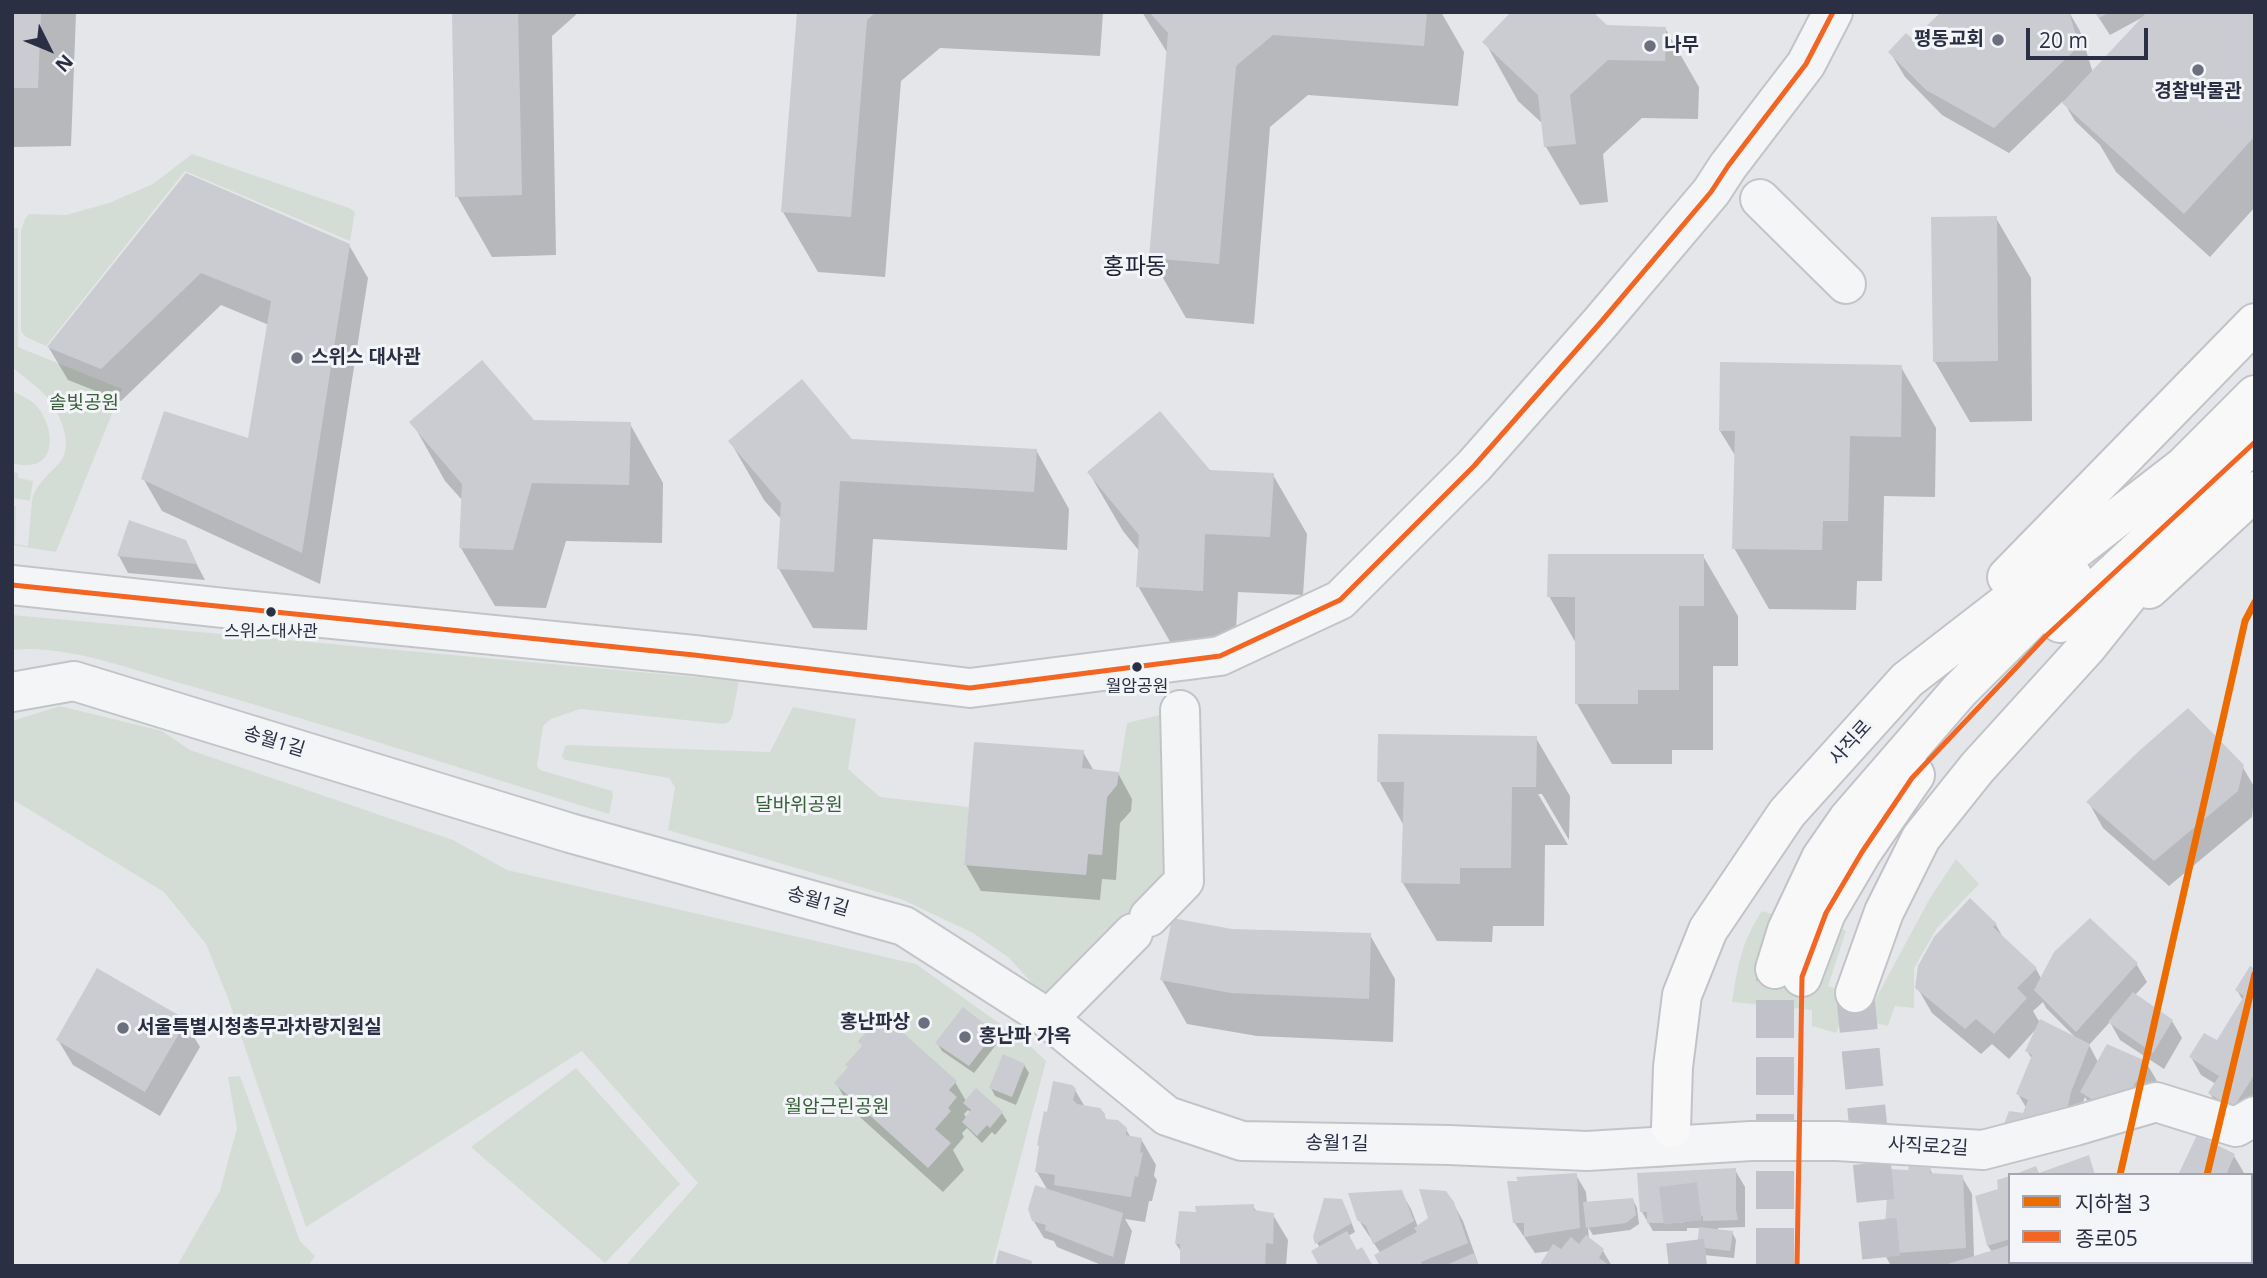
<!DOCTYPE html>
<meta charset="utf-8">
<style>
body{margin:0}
#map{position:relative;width:2267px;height:1278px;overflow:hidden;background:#e5e6ea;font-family:"Open Sans","Noto Sans KR",sans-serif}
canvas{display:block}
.frame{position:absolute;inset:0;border:14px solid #2b2f44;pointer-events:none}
.legend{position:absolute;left:2008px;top:1173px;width:245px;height:91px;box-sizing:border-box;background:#f3f5f9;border:2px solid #a3a6b1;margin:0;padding:9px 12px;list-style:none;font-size:21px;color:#2b2f44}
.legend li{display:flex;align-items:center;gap:14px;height:35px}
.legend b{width:35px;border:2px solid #a3a6b1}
.north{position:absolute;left:14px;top:14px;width:70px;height:70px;-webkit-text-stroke:5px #f3f5f9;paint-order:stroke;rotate:133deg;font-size:19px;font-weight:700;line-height:28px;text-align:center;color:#2b2f44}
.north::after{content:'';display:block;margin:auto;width:24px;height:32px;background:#2b2f44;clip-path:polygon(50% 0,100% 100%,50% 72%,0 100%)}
.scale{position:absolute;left:2026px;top:28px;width:122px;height:32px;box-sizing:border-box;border:4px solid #2b2f44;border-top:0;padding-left:9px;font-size:21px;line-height:24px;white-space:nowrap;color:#2b2f44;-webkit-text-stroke:5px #f3f5f9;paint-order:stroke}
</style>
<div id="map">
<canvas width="2267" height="1278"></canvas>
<div class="frame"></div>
<ul class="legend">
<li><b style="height:9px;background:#ed6c00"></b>지하철 3</li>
<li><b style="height:9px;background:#f26522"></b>종로05</li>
</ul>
<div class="north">N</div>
<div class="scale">20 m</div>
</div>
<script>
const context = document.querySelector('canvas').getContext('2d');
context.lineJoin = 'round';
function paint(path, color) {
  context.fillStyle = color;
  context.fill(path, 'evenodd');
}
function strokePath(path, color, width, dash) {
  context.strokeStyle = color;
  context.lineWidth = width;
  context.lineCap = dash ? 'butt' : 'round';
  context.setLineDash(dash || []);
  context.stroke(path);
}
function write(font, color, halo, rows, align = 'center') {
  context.font = font + ' "Open Sans","Noto Sans KR",sans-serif';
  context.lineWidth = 6;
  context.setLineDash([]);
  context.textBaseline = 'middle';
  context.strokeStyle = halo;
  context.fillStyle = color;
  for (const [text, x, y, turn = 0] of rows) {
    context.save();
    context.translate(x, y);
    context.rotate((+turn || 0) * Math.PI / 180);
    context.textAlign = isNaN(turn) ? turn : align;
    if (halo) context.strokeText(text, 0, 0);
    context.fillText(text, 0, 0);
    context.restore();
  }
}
const green = new Path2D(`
 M192,154L349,208L355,212L350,241L185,171L46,346L26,337L21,331V230L25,219L29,214L66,215L109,203L153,184Z
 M12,228H18V347L122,389L56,552L12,545V506H16L15,544L28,546L32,501L12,498V472L18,473V478L33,481L30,500L32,501C34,485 51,473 61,461C75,442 57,406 42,392C33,383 22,376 12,367Z
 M12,391C22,396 33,400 39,409C58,436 54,475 12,463Z
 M12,615L739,681L732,717L729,722L723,724L580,709L551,719L543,726L537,766L540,770L612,791L613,796L609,814C467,771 326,724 183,684C132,670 65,644 12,650Z
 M60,706L162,731L190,750L453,840L507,870L916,964L1027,1043L1046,1061L992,1266H625L698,1183L582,1051L306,1227L228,998L206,944L164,892L12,799V721Z
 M793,707L856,719L848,769L880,797L969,807L964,865L1086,875L1088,854L1102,855L1107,797L1117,785L1127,723L1180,710L1184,881L1057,1010L1008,957L973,933L901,899L668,830L675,787L669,778L565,760L562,756L565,746L568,745L770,752Z
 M1956,859L1979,884L1937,928L1914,968V1008L1895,1006L1888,1026L1843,1015L1836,1033L1812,1026V1010L1732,1002C1738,965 1741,943 1762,911L1772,914L1755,965L1812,984L1838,926L1846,931L1828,986L1874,1002L1930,898Z
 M576,1068L680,1184L605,1263L471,1147Z
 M240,1076L300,1241L315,1256L308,1266H177L220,1191L237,1128L228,1077Z`);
const shadow = new Path2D(`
 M12,12L76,13L71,146L14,147L12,144Z
 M453,12H579L552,36L556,255L492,257L457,196Z
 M799,12H1103L1100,56L940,48L901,81L885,277L818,272L783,212Z
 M1142,12H1441L1464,52L1458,106L1308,95L1270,127L1254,324L1186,318L1151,257L1168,54Z
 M2069,12L2080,31L2093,73L2145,16L2110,35L2095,12H2255V207L2210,257L2116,172L2100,145L2075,121L2063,101L2009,153L1942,115L1905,77L1890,52L1913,42Z
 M1606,27L1665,28L1699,87L1698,119L1642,118L1603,154L1608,202L1580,205L1546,147L1543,124L1518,101L1485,42Z
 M186,175L349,245L368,278L320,584L162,511L143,478L249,440L269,325L221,305L121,401L68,380L49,348Z
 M1996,218L2031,278L2032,421L1970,422L1935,362Z
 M1901,367L1936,428L1935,497L1884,496L1882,581H1857L1856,610L1769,609L1734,548L1736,457L1720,431Z
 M533,421L630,424L663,483L662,543L566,541L546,608L495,606L461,548L463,501L445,481L412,422Z
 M851,440L1036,450L1069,509L1067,550L873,539L867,630L813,628L779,569L782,520L764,500L730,441Z
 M1209,472L1273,475L1307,534L1303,595L1238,592L1235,649L1172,645L1138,586L1140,552L1123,531L1089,473Z
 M185,542L205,580L128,573L119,556Z
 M1703,556L1738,616V666H1713V750H1672V764H1612L1577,704V645L1549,596Z
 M1536,738L1570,796L1569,840L1542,794H1538L1568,845H1545L1544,926H1493L1492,942L1437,941L1403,883L1404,826L1379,781Z
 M1083,752L1094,771L1118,773L1132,799L1131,811L1120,823L1116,880L1102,879L1100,900L981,891L966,865Z
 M2242,766L2255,788L2252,817L2169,886L2103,828L2089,803Z
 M1970,901L1996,925L2005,941L2036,969L2042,980L2090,920L2137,965L2147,982L2135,995L2172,1021L2182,1038L2164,1069L2120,1040L2110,1022L2089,1045L2098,1062L2147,1064L2157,1081L2138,1110L2092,1109L2085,1097L2080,1110L2016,1140L2006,1124L2024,1115L2027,1109L2018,1094L2032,1059L2027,1051L2036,1029L2009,1059L1992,1044L1981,1054L1932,1013L1917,987ZM2043,1002L2046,1008L2077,1039L2040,1023L2033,1011Z
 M1232,931L1370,935L1395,979L1393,1042L1257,1036L1187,1024L1162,980Z
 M2255,971V1106L2220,1111L2210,1093L2216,1084L2201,1075L2191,1057L2217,1043L2243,1001L2237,990Z
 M185,1022L200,1047L160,1116L73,1065L58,1040Z
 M994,1033L999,1041L974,1073L942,1051L937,1043Z
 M1024,1065L1029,1073L1016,1105L995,1096L991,1088Z
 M955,1082L966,1101L976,1091L1002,1113L1007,1121L995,1135L992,1132L982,1143L967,1128L962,1133L964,1137L953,1150L964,1170L943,1192L851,1109L836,1083ZM968,1110L972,1113L967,1119L964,1114Z
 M1075,1090L1085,1107L1104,1115L1107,1121L1126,1129L1131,1138L1141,1139L1156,1165L1154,1176L1157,1180L1152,1201H1149L1145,1222L1125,1219L1132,1231L1124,1266H1104L1057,1247L1054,1241L1044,1238L1033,1220L1048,1191L1037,1172Z
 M2234,1156L2244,1173L2243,1175H2180Z
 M1930,1169L1933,1175L1962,1177L1972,1194L1974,1257L1992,1252L1988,1246L2000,1190L2010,1177V1262H2064L2065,1266H1891L1884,1253Z
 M1735,1170L1745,1187V1227L1718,1228V1231L1732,1232L1736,1240L1734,1258L1703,1255L1698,1247L1700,1228H1687V1231H1653L1642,1212Z
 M1576,1175L1586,1192L1587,1203L1633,1200L1637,1208L1639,1224L1630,1230L1593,1235L1588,1227L1589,1240L1603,1251L1612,1266H1541L1551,1251L1535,1253L1514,1222Z
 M1401,1192L1411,1209L1418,1227L1453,1203L1463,1221L1479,1266H1382L1381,1254L1358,1219Z
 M1253,1206L1257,1212L1273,1215L1288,1240L1286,1266H1182V1253L1176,1244L1197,1214Z
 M1346,1209L1355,1232L1348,1236L1357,1252L1371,1266L1320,1248L1317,1243Z
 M2087,1262H2211L2213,1266H2086Z`);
const building = new Path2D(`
 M12,12H41L38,88H12Z
 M452,12H518L522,195L455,197Z
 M797,12H876L867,20L851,217L781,212Z
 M1149,12H1427L1424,46L1273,35L1236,66L1219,264L1149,258L1168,33Z
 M1511,12H1593L1607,25L1666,27L1665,61L1608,60L1570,95L1576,144L1544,147L1538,95L1482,42Z
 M1941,12H2069L2079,46L1994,128L1926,90L1888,52L1906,33L1913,39Z
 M2094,12H2110L2099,18Z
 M2147,12H2255V136L2184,214L2062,103Z
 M186,173L350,244L302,553L141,479L164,411L248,438L271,301L201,273L101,369L47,347Z
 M1997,216L1998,361L1933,362L1931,217Z
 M482,360L534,420L631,422L629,485L532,483L513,550L459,548L462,484L409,422Z
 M1720,362L1902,365L1901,437L1850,436L1848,521H1823L1822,550L1732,549L1735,431H1719Z
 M802,379L852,439L1037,449L1034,492L840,481L834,572L777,569L781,503L728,441Z
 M1160,411L1210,470L1274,473L1270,537L1205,534L1203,591L1136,587L1139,535L1087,472Z
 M129,520L186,540L197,564L117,556Z
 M1548,554H1704V606H1679V690H1638V704H1575V597H1547Z
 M2188,708L2244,765L2238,791L2154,861L2086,802L2139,751Z
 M1378,734L1537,736L1536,787H1512L1511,868H1460V884L1401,883L1404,782H1377Z
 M974,742L1084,750L1082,768L1119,772L1117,785L1107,797L1102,855L1088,854L1086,875L964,865Z
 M1970,898L1997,924L1993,927L2037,968L2017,988L2027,998L1994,1034L1976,1019L1965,1029L1915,988L1918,966L1934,937Z
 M1172,918L1232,929L1371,933L1369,999L1231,993L1160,980Z
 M2090,918L2138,963L2076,1032L2034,990L2054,952Z
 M2250,966L2255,969V1074L2233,1108L2208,1093L2219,1076L2189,1057L2204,1033L2217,1040L2244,996L2235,990Z
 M97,968L187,1020L145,1092L56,1040Z
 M2133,992L2173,1020L2153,1053L2108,1022Z
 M963,1007L995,1032L969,1066L935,1043Z
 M883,1015L957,1081L949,1090L957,1097L948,1108L951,1111L935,1129L951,1143L928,1168L834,1083L848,1067L845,1065L862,1046L858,1041Z
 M2040,1019L2090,1044L2071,1092L2065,1119L2042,1124H2004L2009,1111L2023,1113L2028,1100L2016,1094L2032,1055L2025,1051Z
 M2107,1044L2148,1062L2129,1093L2098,1103L2080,1092Z
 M1003,1054L1025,1064L1012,1097L989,1088Z
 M1053,1081L1072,1085L1076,1089L1073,1100L1077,1104L1100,1108L1105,1114V1119L1118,1120L1127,1128L1126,1135L1142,1138L1140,1153L1143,1152L1138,1177L1135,1176L1131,1197L1054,1185L1055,1175L1035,1172L1039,1146L1037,1145L1044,1111L1047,1112Z
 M976,1088L1003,1112L990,1128L987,1125L977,1136L962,1122L971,1110L963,1103Z
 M2197,1135L2235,1154L2226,1175H2178Z
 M2089,1155L2095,1175H2013L2036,1166L2039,1173Z
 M1909,1166L1931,1168L1930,1173L1963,1175L1966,1248L1883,1254L1889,1169L1908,1170Z
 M1736,1168V1210L1738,1220L1703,1221V1216L1683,1218V1223H1647V1212H1640L1637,1173Z
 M1577,1173L1580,1228L1524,1237V1223H1513L1507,1181H1518L1516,1177Z
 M2010,1176V1239L1987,1246L1975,1196L1998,1189L1997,1180Z
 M1035,1185L1123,1213L1113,1257L1045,1230L1046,1225L1032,1221L1028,1209Z
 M1419,1189L1446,1191L1454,1202L1468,1243L1421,1262L1422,1266H1380L1374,1255L1417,1232L1414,1228L1428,1218Z
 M1402,1190L1414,1221L1373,1244L1366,1226L1357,1220L1348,1193Z
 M1324,1198L1342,1199L1352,1223L1315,1244L1313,1237Z
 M1633,1198L1636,1215L1626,1223L1586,1228L1583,1202Z
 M1254,1204V1210L1274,1213L1273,1244L1266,1243L1265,1266H1180V1244H1175L1179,1211L1196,1212L1195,1206Z
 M1699,1227L1733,1231L1730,1251L1697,1247Z
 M1347,1231L1357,1250L1362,1247L1373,1266H1319L1311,1251Z
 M1586,1235L1604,1249L1599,1258L1610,1266H1539L1553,1244L1561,1249L1571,1237L1579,1244Z
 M2010,1245V1262H2060L2061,1266H1941Z
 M999,1250L1032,1261L1031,1266H995Z
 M1474,1253L1479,1266H1444Z
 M2085,1262H2199V1266H2084Z
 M2221,1262H2251L2255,1263V1266H2221Z`);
const majorTunnel = new Path2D(`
 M1855,993L1882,1266
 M1671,1128L1688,1266
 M1775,1266V969`);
const minor = new Path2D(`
 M1760,199L1846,284
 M12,585L233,609L694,655L970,688L1220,656L1340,600L1474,466L1601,322L1711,192L1728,166L1806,64L1833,12
 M12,692L74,681L570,833L904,926L1046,1017L1167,1116L1242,1141L1449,1145L1587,1151L1751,1141H1837L1983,1150L2075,1126L2156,1102L2236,1127L2255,1116
 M1149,917L1184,881L1180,710
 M1057,1010L1133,933`);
const major = new Path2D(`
 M2170,480L2255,395
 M2007,577L2255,323
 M2149,589L2255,491
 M2060,623L2255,442
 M1775,969L1787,930L1821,858L1848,819L1959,691L2073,577
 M1802,977L1826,913L1862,852L1915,775
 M1855,993L1884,912L1921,838L1977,768L2086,648L2159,557
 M1671,1128L1673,1067L1682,995L1708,930L1787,813L1907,680L2188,463`);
const bus1 = new Path2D(`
 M12,585L694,655L970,688L1220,656L1340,600L1474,466L1601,322L1711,192L1728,166L1806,64L1833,12
 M1797,1266L1802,977L1826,913L1862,852L1912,778L2046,636L2255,442`);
const metro1 = new Path2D(`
 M2120,1175L2245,621L2255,602
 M2207,1175L2255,974`);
const markers = [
 [1998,40,7,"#6c6f7e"],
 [1650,46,7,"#6c6f7e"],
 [2198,70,7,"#6c6f7e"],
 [297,358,7,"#6c6f7e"],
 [271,612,6,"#2b2f44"],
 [1137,667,6,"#2b2f44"],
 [924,1023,7,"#6c6f7e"],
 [123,1028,7,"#6c6f7e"],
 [965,1037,7,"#6c6f7e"]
];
const busNames = [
 ["스위스대사관",271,632],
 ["월암공원",1137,687]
];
const poiNames = [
 ["평동교회",1984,40,"right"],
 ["나무",1664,46],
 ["경찰박물관",2198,92,"center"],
 ["스위스 대사관",311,358],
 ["홍난파상",910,1023,"right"],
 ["서울특별시청총무과차량지원실",137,1028],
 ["홍난파 가옥",979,1037]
];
const parkNames = [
 ["솔빛공원",84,404],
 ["달바위공원",799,806],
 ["월암근린공원",837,1108]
];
const streetNames = [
 ["송월1길",274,742,17],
 ["사직로",1851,743,-48],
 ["송월1길",818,902,16],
 ["송월1길",1337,1144,1],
 ["사직로2길",1928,1147,3]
];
const quarterNames = [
 ["홍파동",1135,267]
];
paint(green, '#d4ddd5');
paint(shadow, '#0003');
paint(building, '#cbccd1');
strokePath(majorTunnel, '#c0c1c9', 38, [38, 19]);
strokePath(minor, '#c3c4c8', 42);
strokePath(major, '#c1c3c8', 42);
strokePath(minor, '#f4f5f7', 38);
strokePath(major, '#f8f8f8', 38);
strokePath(bus1, '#f26522', 5);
strokePath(metro1, '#ed6c00', 7);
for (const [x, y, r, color] of markers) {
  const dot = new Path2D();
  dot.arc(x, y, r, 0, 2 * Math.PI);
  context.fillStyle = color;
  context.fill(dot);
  strokePath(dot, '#f3f5f9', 2.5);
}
write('17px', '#2b2f44', '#f3f5f9', busNames);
write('bold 19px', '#2b2f44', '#f3f5f9', poiNames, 'left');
write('19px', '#386038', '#f3f5f9', parkNames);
write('19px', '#2b2f44', '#f3f5f9', streetNames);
write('23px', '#1d2035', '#f3f5f9', quarterNames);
</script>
